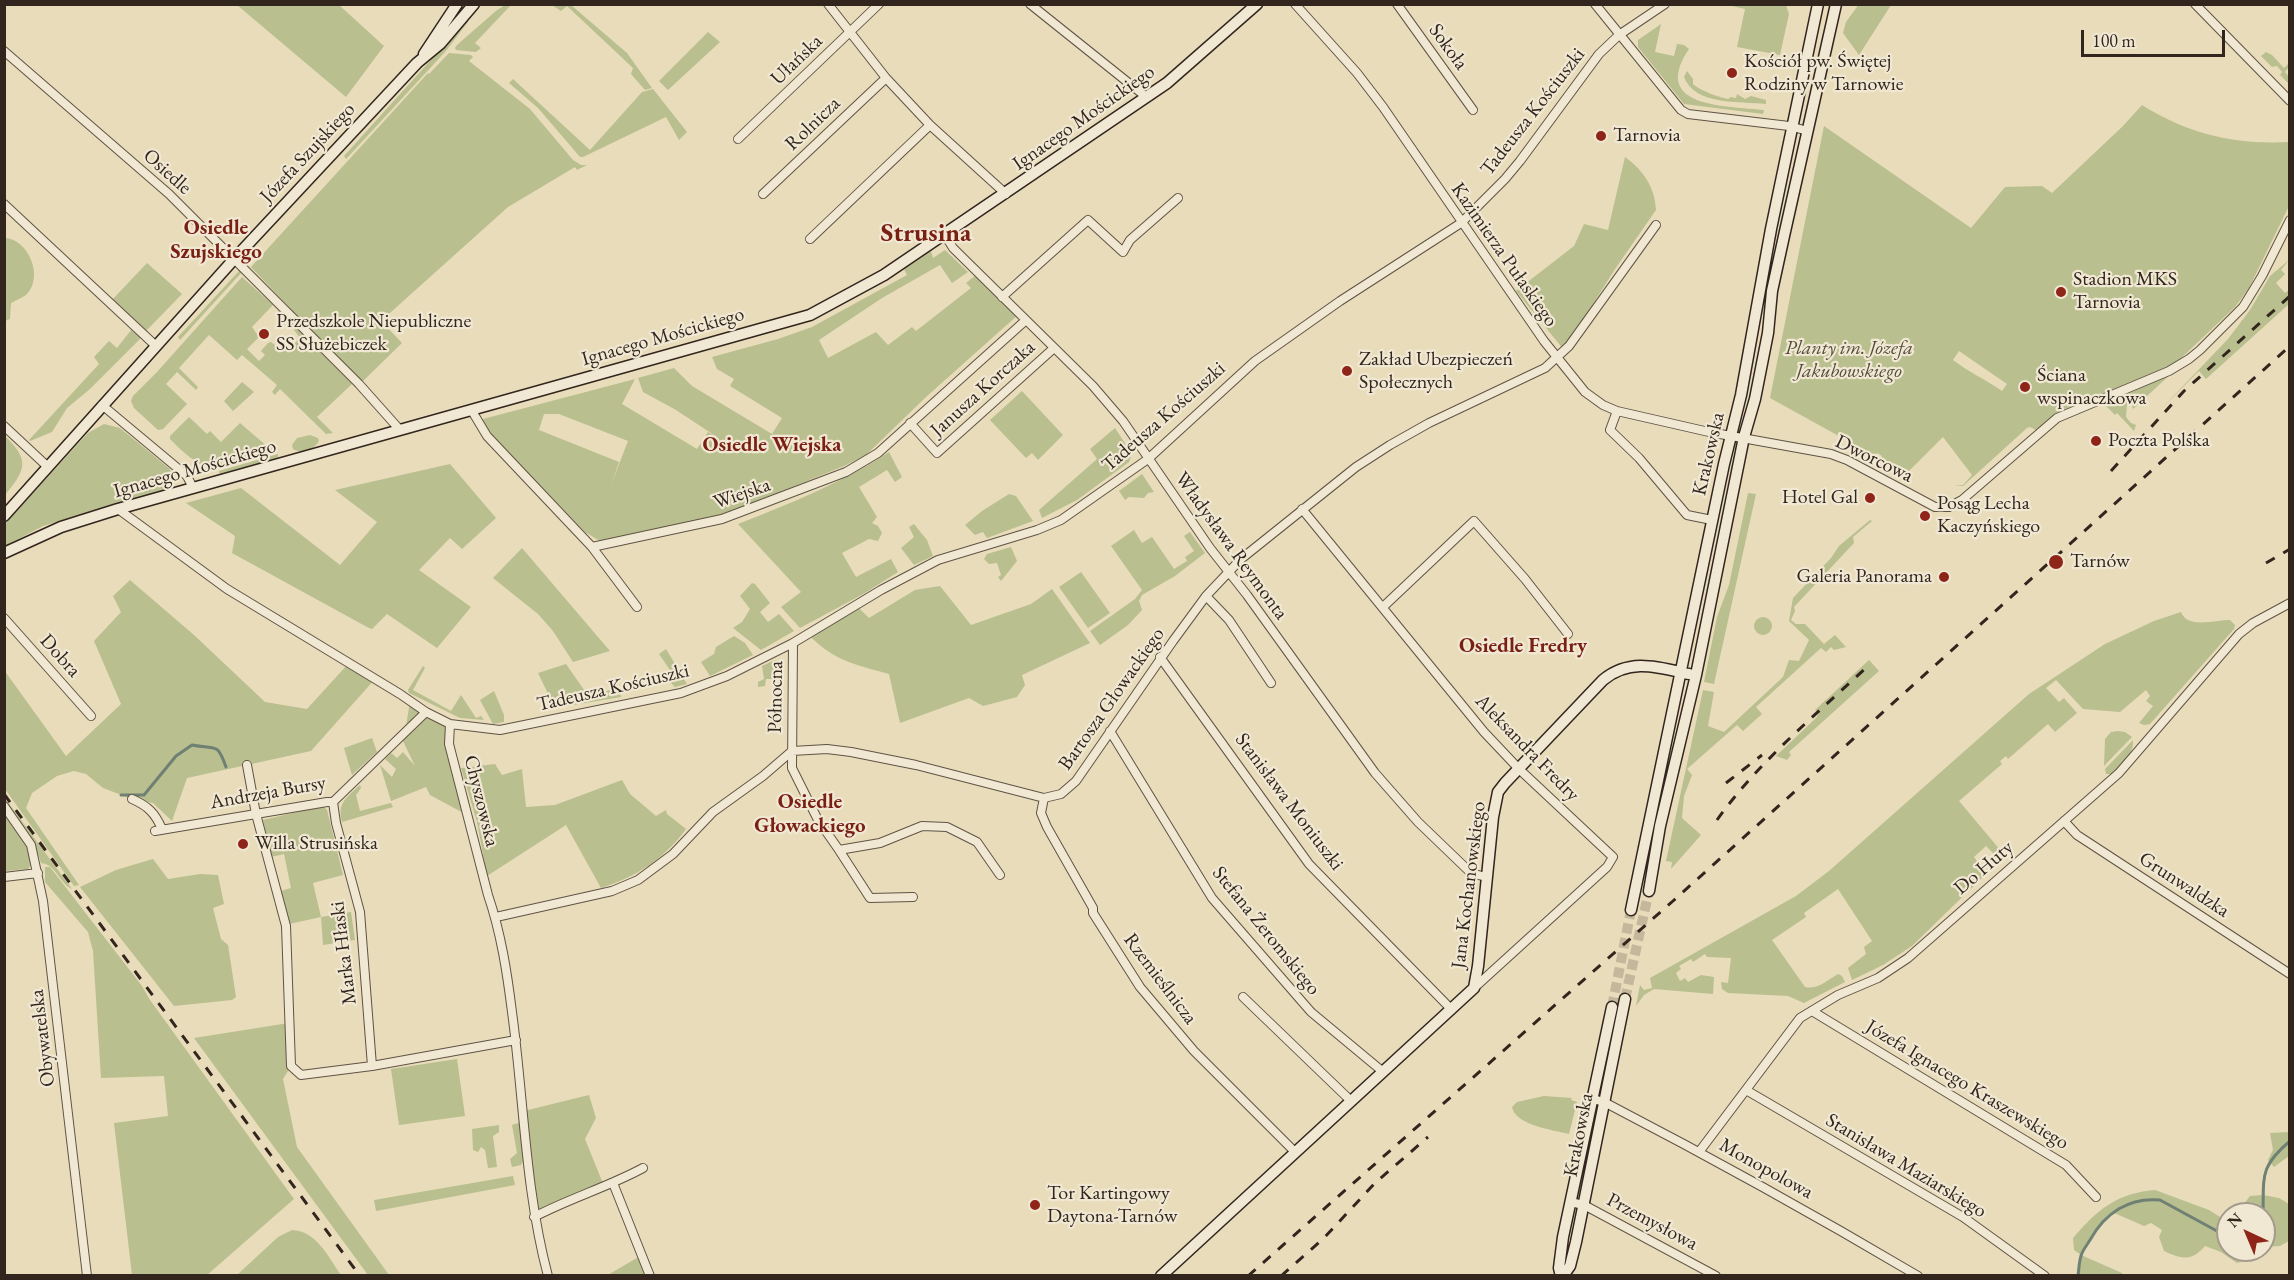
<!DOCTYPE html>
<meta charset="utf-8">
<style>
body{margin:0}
#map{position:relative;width:2294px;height:1280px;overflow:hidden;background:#e8dcbb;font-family:"EB Garamond",serif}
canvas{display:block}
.frame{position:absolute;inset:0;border:6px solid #32251e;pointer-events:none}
.north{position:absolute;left:2216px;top:1202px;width:60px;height:60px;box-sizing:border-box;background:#f0e8d3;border:2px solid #a49a8b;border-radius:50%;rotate:316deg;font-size:16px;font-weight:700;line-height:24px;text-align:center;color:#32251e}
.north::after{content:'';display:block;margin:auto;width:21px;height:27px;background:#8f2418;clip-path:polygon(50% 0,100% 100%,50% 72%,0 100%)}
.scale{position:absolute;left:2081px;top:30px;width:144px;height:27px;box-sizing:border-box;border:3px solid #32251e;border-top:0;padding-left:8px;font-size:18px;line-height:21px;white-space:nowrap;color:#32251e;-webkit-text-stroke:4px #f0e8d3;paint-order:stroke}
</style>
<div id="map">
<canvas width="2294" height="1280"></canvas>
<div class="frame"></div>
<div class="north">N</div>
<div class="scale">100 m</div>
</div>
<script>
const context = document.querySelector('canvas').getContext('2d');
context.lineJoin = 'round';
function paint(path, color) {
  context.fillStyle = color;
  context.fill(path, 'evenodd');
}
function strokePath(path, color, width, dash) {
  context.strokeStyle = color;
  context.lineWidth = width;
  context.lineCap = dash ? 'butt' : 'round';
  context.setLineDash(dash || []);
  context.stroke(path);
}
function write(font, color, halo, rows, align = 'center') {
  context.font = font + ' "EB Garamond",serif';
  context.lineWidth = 4.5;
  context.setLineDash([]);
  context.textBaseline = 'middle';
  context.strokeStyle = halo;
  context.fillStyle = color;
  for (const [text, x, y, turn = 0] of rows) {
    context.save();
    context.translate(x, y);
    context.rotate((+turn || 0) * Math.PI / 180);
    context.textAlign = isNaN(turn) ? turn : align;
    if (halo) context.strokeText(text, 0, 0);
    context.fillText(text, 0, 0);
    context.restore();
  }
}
const green = new Path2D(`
 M507,4L511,5L475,43L481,48L476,52L456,50L455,48L457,45L497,10Z
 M1733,4L1786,5L1789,14L1780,55L1737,47L1745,9L1732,6Z
 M1859,4L1891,5L1859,55L1843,33L1846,22Z
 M237,5H339L384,46L346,97Z
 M552,5H571L627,53L652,88L645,90L631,74L633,68L567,6L561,11Z
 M467,20L468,22L445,52L346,159L344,156Z
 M1661,24L1655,52L1674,56L1677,44L1684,45L1689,49C1649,108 1727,106 1764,110L1763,114L1684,104L1638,47V40Z
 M708,32L720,42L668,90L659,81Z
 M2266,52L2272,55L2284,68L2289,63V67L2285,72L2289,77V84L2280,75L2282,72L2277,66L2272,67L2261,56Z
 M449,53L471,55L473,57L469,61L530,109L573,160L581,165H587L577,170L575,167L508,207L381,321L402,343L361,383L251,267L428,73L429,74Z
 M1687,71L1693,79V84C1699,90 1720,98 1729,99L1730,97L1736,98L1737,94L1745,99L1751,96L1766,100V104C1740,101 1695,106 1684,77Z
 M513,79L590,150L642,92L653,89L687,132L679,140L666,117L583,157H580L538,108L509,83Z
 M2142,105C2188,134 2235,145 2289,142V206L2249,288L2235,307L2176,363L2056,413L2038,431L2030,427L2027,428L1963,486H1954L1963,485L1972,475L1943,437L1907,473L1881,459L1882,456L1877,453L1875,456L1770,398L1824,126L1971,228L2005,187L2042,186L2052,193L2123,126ZM1959,351L2007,384L2002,391C1985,379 1970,373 1953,360Z
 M1625,157C1643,170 1655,187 1656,210L1615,269L1564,350L1516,291L1574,246L1584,224L1608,230Z
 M5,238C28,239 44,276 27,294C24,297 16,300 11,303L10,319L5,321Z
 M945,250L968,272L952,283L940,265L882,298L819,340L828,358L876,332L888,345L912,327L916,331L971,288L966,283L976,275L1019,314L926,397L866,455L844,466L726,514L600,541L585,532L530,475L525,476L487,436L483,419L635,379L622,404L697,449L708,432L717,437L676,410L643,392L638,378L674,368L692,386L772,434L782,418L730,386L734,379L717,369L712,357L778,339L812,327L907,275L904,269L931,251L933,258ZM544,414H559L628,441L611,485L619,462L539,430Z
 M2289,260L2281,270L2285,274L2276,283L2285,293L2289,290V304L2206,379L2199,371L2161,409L2228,339L2250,310L2270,276Z
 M147,263L182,294L146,331L112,300Z
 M239,271L242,272L180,340L178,337Z
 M242,277L273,305L252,327L259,337L247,349L259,361L265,355L261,351L268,343L271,342L281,350L286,347L289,349L300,338L289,323L276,313L279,311L352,384L317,417L333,433L326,434L280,389L275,395L272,392L277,385L242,355L237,360L209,335L179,368L198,387L196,390L177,372L166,384L187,404L163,429L158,430L134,408L131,401L133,396L157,372Z
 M131,330L141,338L90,389L67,408L52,432L30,441L29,440L99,364L94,357L109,341L117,348Z
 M2174,371L2133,409L2131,402L2127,404L2126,417L2131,423L2136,425L2134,431L2117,413L2115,415L2105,405L2115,400L2117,403L2123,400L2122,397Z
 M242,382L254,392L233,411L224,401Z
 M1022,391L1063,435L1038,460L1032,453L1026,458L990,420Z
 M189,417L207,434L210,431L221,442L240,423L269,448L274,444L277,451L215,467C198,468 181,450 170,439V436Z
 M104,424L120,428L170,469L173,478L170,488L43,526L5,546L4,525L88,433Z
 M1115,428L1132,454L1129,462L1077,500L1042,518L1039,510L1097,459L1090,449Z
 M310,435L318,438L319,441C314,450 301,454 293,449L292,445L297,438Z
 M5,436C30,460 26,470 5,495Z
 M889,452L902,477L895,482L887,470L859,487L877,517L872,523L878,526L882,533L878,541L869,539L842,553L856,577L891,559L898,572L865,593L800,628L781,607L801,592L738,524C791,503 842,483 889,452Z
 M278,454V457L273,461L220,475L219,471Z
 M450,464L496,518L462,549L450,538L419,570L471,607L437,648L387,614L372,629L367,627L232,553L235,536L186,503L241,488L340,565L377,522L335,490Z
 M1142,474L1154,492L1148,493L1144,498L1129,497L1125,500L1119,491Z
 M1748,493L1756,494L1714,684L1704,682L1717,617L1729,585Z
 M1009,494L1016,496L1033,521L987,538L983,532L975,535L965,525L982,511Z
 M1870,520L1872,521L1853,537L1854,543L1794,607L1795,611L1791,620L1796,624H1805L1824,644L1835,635L1846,647L1834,650L1831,647L1826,652L1821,648L1756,707L1762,714L1743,731L1737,725L1687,769L1692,775L1684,796L1682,818L1701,835L1671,869L1672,862L1666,861L1703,690L1714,692L1708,726L1724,732L1783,677L1789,660L1799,661L1809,640L1789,621L1793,598L1831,558L1839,546Z
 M914,524L927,540L933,556L914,565L901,548L914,537L909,527Z
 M1134,530L1142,543L1152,537L1174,569L1187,561L1185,557L1194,551L1184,536L1190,532L1205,553L1175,576L1142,595L1139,601L1142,610L1128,625L1100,645L1090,631L1135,599L1142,590L1111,546Z
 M1011,547L1017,561L1001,581L998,577L1001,575L997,563L989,564L984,559L987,554Z
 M522,548L610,651L573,662L553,631L538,614L493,578Z
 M1081,572L1110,613L1088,628L1059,587Z
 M130,580L194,635L265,702L307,709L348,664L375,679L311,751L187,778L172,821L153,803L132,799L103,788L86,774L74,771L57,776L32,793L26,808L79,885L74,886L5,789L4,670L66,756L121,704L94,641L121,612L113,596Z
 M752,583L755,584L770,603L760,612L768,622L779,614L794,631L761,650L733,628L742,622L750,609L740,596Z
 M940,586L971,625L1031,604L1052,589L1090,643L1022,675L1025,685L1017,697L983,706L969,698L900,723L889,674C856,665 832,660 808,634L856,605L869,618L915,590Z
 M2181,612C2187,629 2215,620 2230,620L2235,625L2234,629L2150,724L2144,725L2139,723L2153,706L2146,701L2150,696L2146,690L2120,712L2083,709L2056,680L2046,688L2059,702L2064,698L2077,713L2055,732L2048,724L2008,759L2006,756L2000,761L2002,764L1959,801L2001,851L1996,856L1986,846L1974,857L1986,874L1912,946L1883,965L1852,980L1848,968L1866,954L1864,947L1872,941L1838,889L1804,913L1806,917L1772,940L1805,987C1817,990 1828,980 1838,974L1842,976L1845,982L1804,1003L1788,996L1728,993L1722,989L1721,982L1728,983L1731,958L1707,957L1705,954L1693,962L1691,959L1679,966L1681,969L1676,973L1680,981L1685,978L1688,982L1701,975L1714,977L1713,994L1654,989L1644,995L1636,1006L1640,985L1644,990L1652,988L1650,978L1796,896L1829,871L2029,694L2105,644L2154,621Z
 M1754 626a9 9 0 1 1 18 0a9 9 0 1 1-18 0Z
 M734,636L745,643L753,655L710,676L701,662L714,654L716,647Z
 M666,649L687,684L675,687L670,682L669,676L672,673L659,654Z
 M775,660L780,661L783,667L782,685H778V679H766L765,686L758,687V682L764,679L762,666Z
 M1869,660L1879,671L1789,752L1791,755L1787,760L1776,756L1816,718L1819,713L1815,710Z
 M566,664L589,697L610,690L618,685L621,697L555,708L538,673Z
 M423,666L425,668L413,690L451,711L461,695L476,718L481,716L484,720L460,718L409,693L408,690Z
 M494,691L504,715V722L493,724L480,700Z
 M410,701L450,724L449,744L469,816L430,795L426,787L391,801L380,765L392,777L396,769L385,759L391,753L397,758L403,752L415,766L401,737L405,733Z
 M2118,731L2125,732L2132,737L2104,766L2105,739L2111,732Z
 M372,738L377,752L352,775L344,748Z
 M2133,740C2134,755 2122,764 2112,774H2106L2105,769Z
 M495,764L502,775L522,769L526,807L555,805L622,780L630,794L656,816L666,810L667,814L686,829C664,859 636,877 601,888L566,825L487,876L477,822L461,768Z
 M360,785L361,788L356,795L360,811L391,803L393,807L342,822C337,803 346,798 360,785Z
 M4,797L72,889C59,883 56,864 41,863C37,849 31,838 23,826C18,817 5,808 4,797Z
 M318,807H324L327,810L343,875L313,883L321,917L351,912L355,940L323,945L321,917L289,924L281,891L291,888L284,854L271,857L263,820Z
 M4,811L27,843L32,863L28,869L5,871Z
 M153,859L168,879L200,874L218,875L224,904L213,908L221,939L228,945L236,997L232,1000L174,1006L80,887L116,870Z
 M45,867H50L142,986L150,1000L294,1199L207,1275H132L114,1123L168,1116L164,1076L101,1078L93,951L88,932L45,882Z
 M289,1023L291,1066L283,1079L297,1147L389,1275H368L194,1038Z
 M457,1059L465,1116L399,1125L391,1069Z
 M589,1095L596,1118L585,1139L604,1186L534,1217L524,1111Z
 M1544,1096L1572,1098L1571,1100L1577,1102L1569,1134C1553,1130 1515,1125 1512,1107L1517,1102Z
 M521,1122L523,1161L521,1165L512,1167L510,1159L517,1153L512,1125Z
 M499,1125V1132L493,1136L497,1167L488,1168L485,1150L481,1147L478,1152L473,1150L472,1129Z
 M2289,1132V1156L2274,1167L2268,1160L2273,1150L2270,1133Z
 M513,1176L515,1185L376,1211L374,1200Z
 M2155,1190L2209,1210L2228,1222V1250H2255L2252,1259L2237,1263L2221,1252L2205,1246C2191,1262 2182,1259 2164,1251L2159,1237L2162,1230L2151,1223L2144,1226L2112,1212L2102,1222L2081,1255L2122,1273L2123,1275H2079L2081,1255L2074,1250L2073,1238C2097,1210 2117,1193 2155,1190Z
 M2263,1195L2279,1198L2289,1204V1241L2280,1246L2264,1247V1214H2241V1208L2250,1196Z
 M292,1230C317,1231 328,1257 341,1275H237L278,1237Z
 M642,1255L650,1276H606Z`);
const stream = new Path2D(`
 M121,795H144L176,756L192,745C216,750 217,741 226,767
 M2263,1214C2264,1177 2259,1167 2290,1141
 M2078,1276C2079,1269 2079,1262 2081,1256C2082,1251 2087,1245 2090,1240C2105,1213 2129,1197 2160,1200L2228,1237`);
const secondaryTunnel = new Path2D(`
 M1625,999L1649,891
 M1612,1007L1631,910`);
const street = new Path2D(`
 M828,4L886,78L930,125L1006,194
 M1030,4L1145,96
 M1295,4L1357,73L1383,107L1544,341L1585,392L1603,405L1617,411L1709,432L1831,454L1847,460L1935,507H1949L1962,500L2057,418L2169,371L2189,359L2200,350L2243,307L2262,276L2290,220
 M1397,4L1473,110
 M1595,4L1681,110L1688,114L1789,126L1808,131
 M2195,4L2290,101
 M4,51L169,194L359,384L400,430
 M738,139L879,4
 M763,194L886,78
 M4,204L156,346
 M945,235L953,248L1093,386L1123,421L1210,548L1247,595L1375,773L1418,822L1471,873L1486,877
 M810,239L930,125
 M1002,297L1088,220L1123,252L1130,240L1178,198
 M102,405L187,476L193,488
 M472,411L487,436L592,547L637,607
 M1617,411L1610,430L1639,458L1687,515L1712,520
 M910,423L937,453L1054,348
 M4,426L48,467
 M118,509L227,589L400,694L426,712L450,724L500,730L681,693L727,676L793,643L881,590L938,560L1037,530L1061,520L1148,459L1255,361L1340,301L1461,223L1505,179L1520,161L1599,54L1619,35L1665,4
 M1302,509L1484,732L1519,769L1613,857L1607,867L1474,988
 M592,547L722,519L846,472L878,453L1026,320
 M1206,596L1229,620L1271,683
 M1383,607L1474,521L1525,579L1568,634
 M4,618L91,716
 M793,643L792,768L818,820L839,850L880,843L922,826L947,827L977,842L1000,875
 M1160,657L1309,864L1451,1009
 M450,724L449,744L488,895C501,933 507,972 512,1012C524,1100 525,1190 548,1276
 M1110,731L1212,898L1311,1012L1382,1071
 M247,765L256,814L286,926L291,1066L301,1075L372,1066L516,1040
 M1044,798L1041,813L1047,827L1093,908V913L1140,987L1194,1051L1295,1152
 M132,799C148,806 155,813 162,829
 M333,802L336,823L360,912L372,1066
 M4,806L31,845L43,901L87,1276
 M2064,821L2077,835L2290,974
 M155,831L327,802H333L426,712
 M839,850L870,898L913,897
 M4,877L38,873
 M496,917L612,891L638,880L673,854L713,812L763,776L792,751L827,749L851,752L916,765L1044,798L1061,794L1076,781L1173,641L1206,596L1241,559L1356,467L1390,445L1429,423L1545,368L1569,346L1656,225
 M1243,997L1350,1100
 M1812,1011L2066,1165L2096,1197
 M1746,1090L1963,1217L2045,1276
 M1593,1099L1604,1102C1710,1157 1815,1215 1918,1276
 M1699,1152L1800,1018L1838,995L1878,978L1908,958L2119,773L2239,634L2253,623L2290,603
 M613,1183L650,1276
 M1570,1202L1584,1205L1716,1276
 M534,1217C570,1198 608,1187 643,1168`);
const secondary = new Path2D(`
 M424,54L457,4
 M4,516L235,258L417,63L440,44L474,4
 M4,553L61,527L118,509L810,315L884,275L1167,83L1257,4
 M1649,891L1660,826L1696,675L1744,437L1755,399L1768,333L1772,291L1784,236L1836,4
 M1631,910L1724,464L1741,395L1771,229L1818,4
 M1161,1276L1474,988L1478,966L1493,817L1498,792L1505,783L1603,680C1630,658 1657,667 1689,674
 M1561,1276L1559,1268L1563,1237L1612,1007
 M1563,1276L1570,1266L1576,1242L1625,999`);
const rail = new Path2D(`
 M2111,471L2184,391L2290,296
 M2266,563L2290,549
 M1726,783L1762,755
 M4,794L360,1276
 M1717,820C1759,761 1816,715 1869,665
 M1248,1276L1673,901L2290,346
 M1281,1276L1324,1238L1375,1183L1428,1137`);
const markers = [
 [1732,73,6,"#8f2418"],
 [1601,136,6,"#8f2418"],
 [2061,292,6,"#8f2418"],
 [264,334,6,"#8f2418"],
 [1347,371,6,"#8f2418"],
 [2025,387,6,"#8f2418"],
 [2096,441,6,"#8f2418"],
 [1870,498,6,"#8f2418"],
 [1925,516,6,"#8f2418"],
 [2056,562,8,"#8f2418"],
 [1944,577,6,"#8f2418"],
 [243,844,6,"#8f2418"],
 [1035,1205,6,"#8f2418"]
];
const streetNames = [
 ["Sokoła",1448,47,54],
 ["Ułańska",797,60,-44],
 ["Tadeusza Kościuszki",1533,112,-52],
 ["Ignacego Mościckiego",1084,118,-35],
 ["Rolnicza",813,124,-44],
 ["Józefa Szujskiego",308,153,-47],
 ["Osiedle",167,172,42],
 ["Kazimierza Pułaskiego",1504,255,55],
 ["Ignacego Mościckiego",663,337,-16],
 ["Janusza Korczaka",983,389,-42],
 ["Tadeusza Kościuszki",1164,417,-41],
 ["Krakowska",1709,454,-77],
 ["Dworcowa",1874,459,26],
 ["Ignacego Mościckiego",195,469,-16],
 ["Wiejska",742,494,-19],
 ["Władysława Reymonta",1231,546,54],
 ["Dobra",60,656,48],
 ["Tadeusza Kościuszki",613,688,-13],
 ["Północna",776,697,-89],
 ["Bartosza Głowackiego",1112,699,-55],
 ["Aleksandra Fredry",1527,748,46],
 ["Andrzeja Bursy",268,793,-10],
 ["Chyszowska",481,801,76],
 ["Stanisława Moniuszki",1289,802,53],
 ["Do Huty",1984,868,-41],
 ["Jana Kochanowskiego",1469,885,-83],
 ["Grunwaldzka",2184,885,33],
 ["Stefana Żeromskiego",1266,931,51],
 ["Marka Hłaski",344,953,-97],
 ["Rzemieślnicza",1160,979,53],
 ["Obywatelska",43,1038,-97],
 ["Józefa Ignacego Kraszewskiego",1967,1085,31],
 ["Krakowska",1579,1135,-79],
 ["Stanisława Maziarskiego",1906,1166,31],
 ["Monopolowa",1766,1169,29],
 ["Przemysłowa",1652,1222,28]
];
const poiNames = [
 ["Kościół pw. Świętej",1744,62],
 ["Rodziny w Tarnowie",1744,85],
 ["Tarnovia",1613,136],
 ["Stadion MKS",2073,280],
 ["Tarnovia",2073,303],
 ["Przedszkole Niepubliczne",276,322],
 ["SS Służebiczek",276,345],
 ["Zakład Ubezpieczeń",1359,360],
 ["Społecznych",1359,383],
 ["Ściana",2037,376],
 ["wspinaczkowa",2037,399],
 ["Poczta Polska",2108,441],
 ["Hotel Gal",1858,498,"right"],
 ["Posąg Lecha",1937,504],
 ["Kaczyńskiego",1937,527],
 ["Tarnów",2070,562],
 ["Galeria Panorama",1932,577,"right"],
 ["Willa Strusińska",255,844],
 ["Tor Kartingowy",1047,1194],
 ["Daytona-Tarnów",1047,1217]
];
const parkNames = [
 ["Planty im. Józefa",1849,349],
 ["Jakubowskiego",1849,372]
];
const neighbourhoodNames = [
 ["Osiedle",216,228],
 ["Szujskiego",216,252],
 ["Osiedle Wiejska",772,445],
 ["Osiedle Fredry",1523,646],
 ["Osiedle",810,802],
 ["Głowackiego",810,826]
];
const districtNames = [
 ["Strusina",926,234]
];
paint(green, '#b9bf8e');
strokePath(stream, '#6f8074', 3);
strokePath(secondaryTunnel, '#c4b79c', 10, [10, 5]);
strokePath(street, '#605345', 10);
strokePath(secondary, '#32251e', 13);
strokePath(street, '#f0e8d3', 8);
strokePath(secondary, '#f0e8d3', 10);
strokePath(rail, '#32251e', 3, [10, 10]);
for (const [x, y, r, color] of markers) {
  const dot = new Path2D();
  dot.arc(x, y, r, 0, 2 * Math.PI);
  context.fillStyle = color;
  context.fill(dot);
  strokePath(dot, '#f0e8d3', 2);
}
write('20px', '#32251e', '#f0e8d3', streetNames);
write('20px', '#32251e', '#f0e8d3', poiNames, 'left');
write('italic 20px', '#544c3a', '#f0e8d3', parkNames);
write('bold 21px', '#7a1f14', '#f0e8d3', neighbourhoodNames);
write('bold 26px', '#7a1f14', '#f0e8d3', districtNames);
</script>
